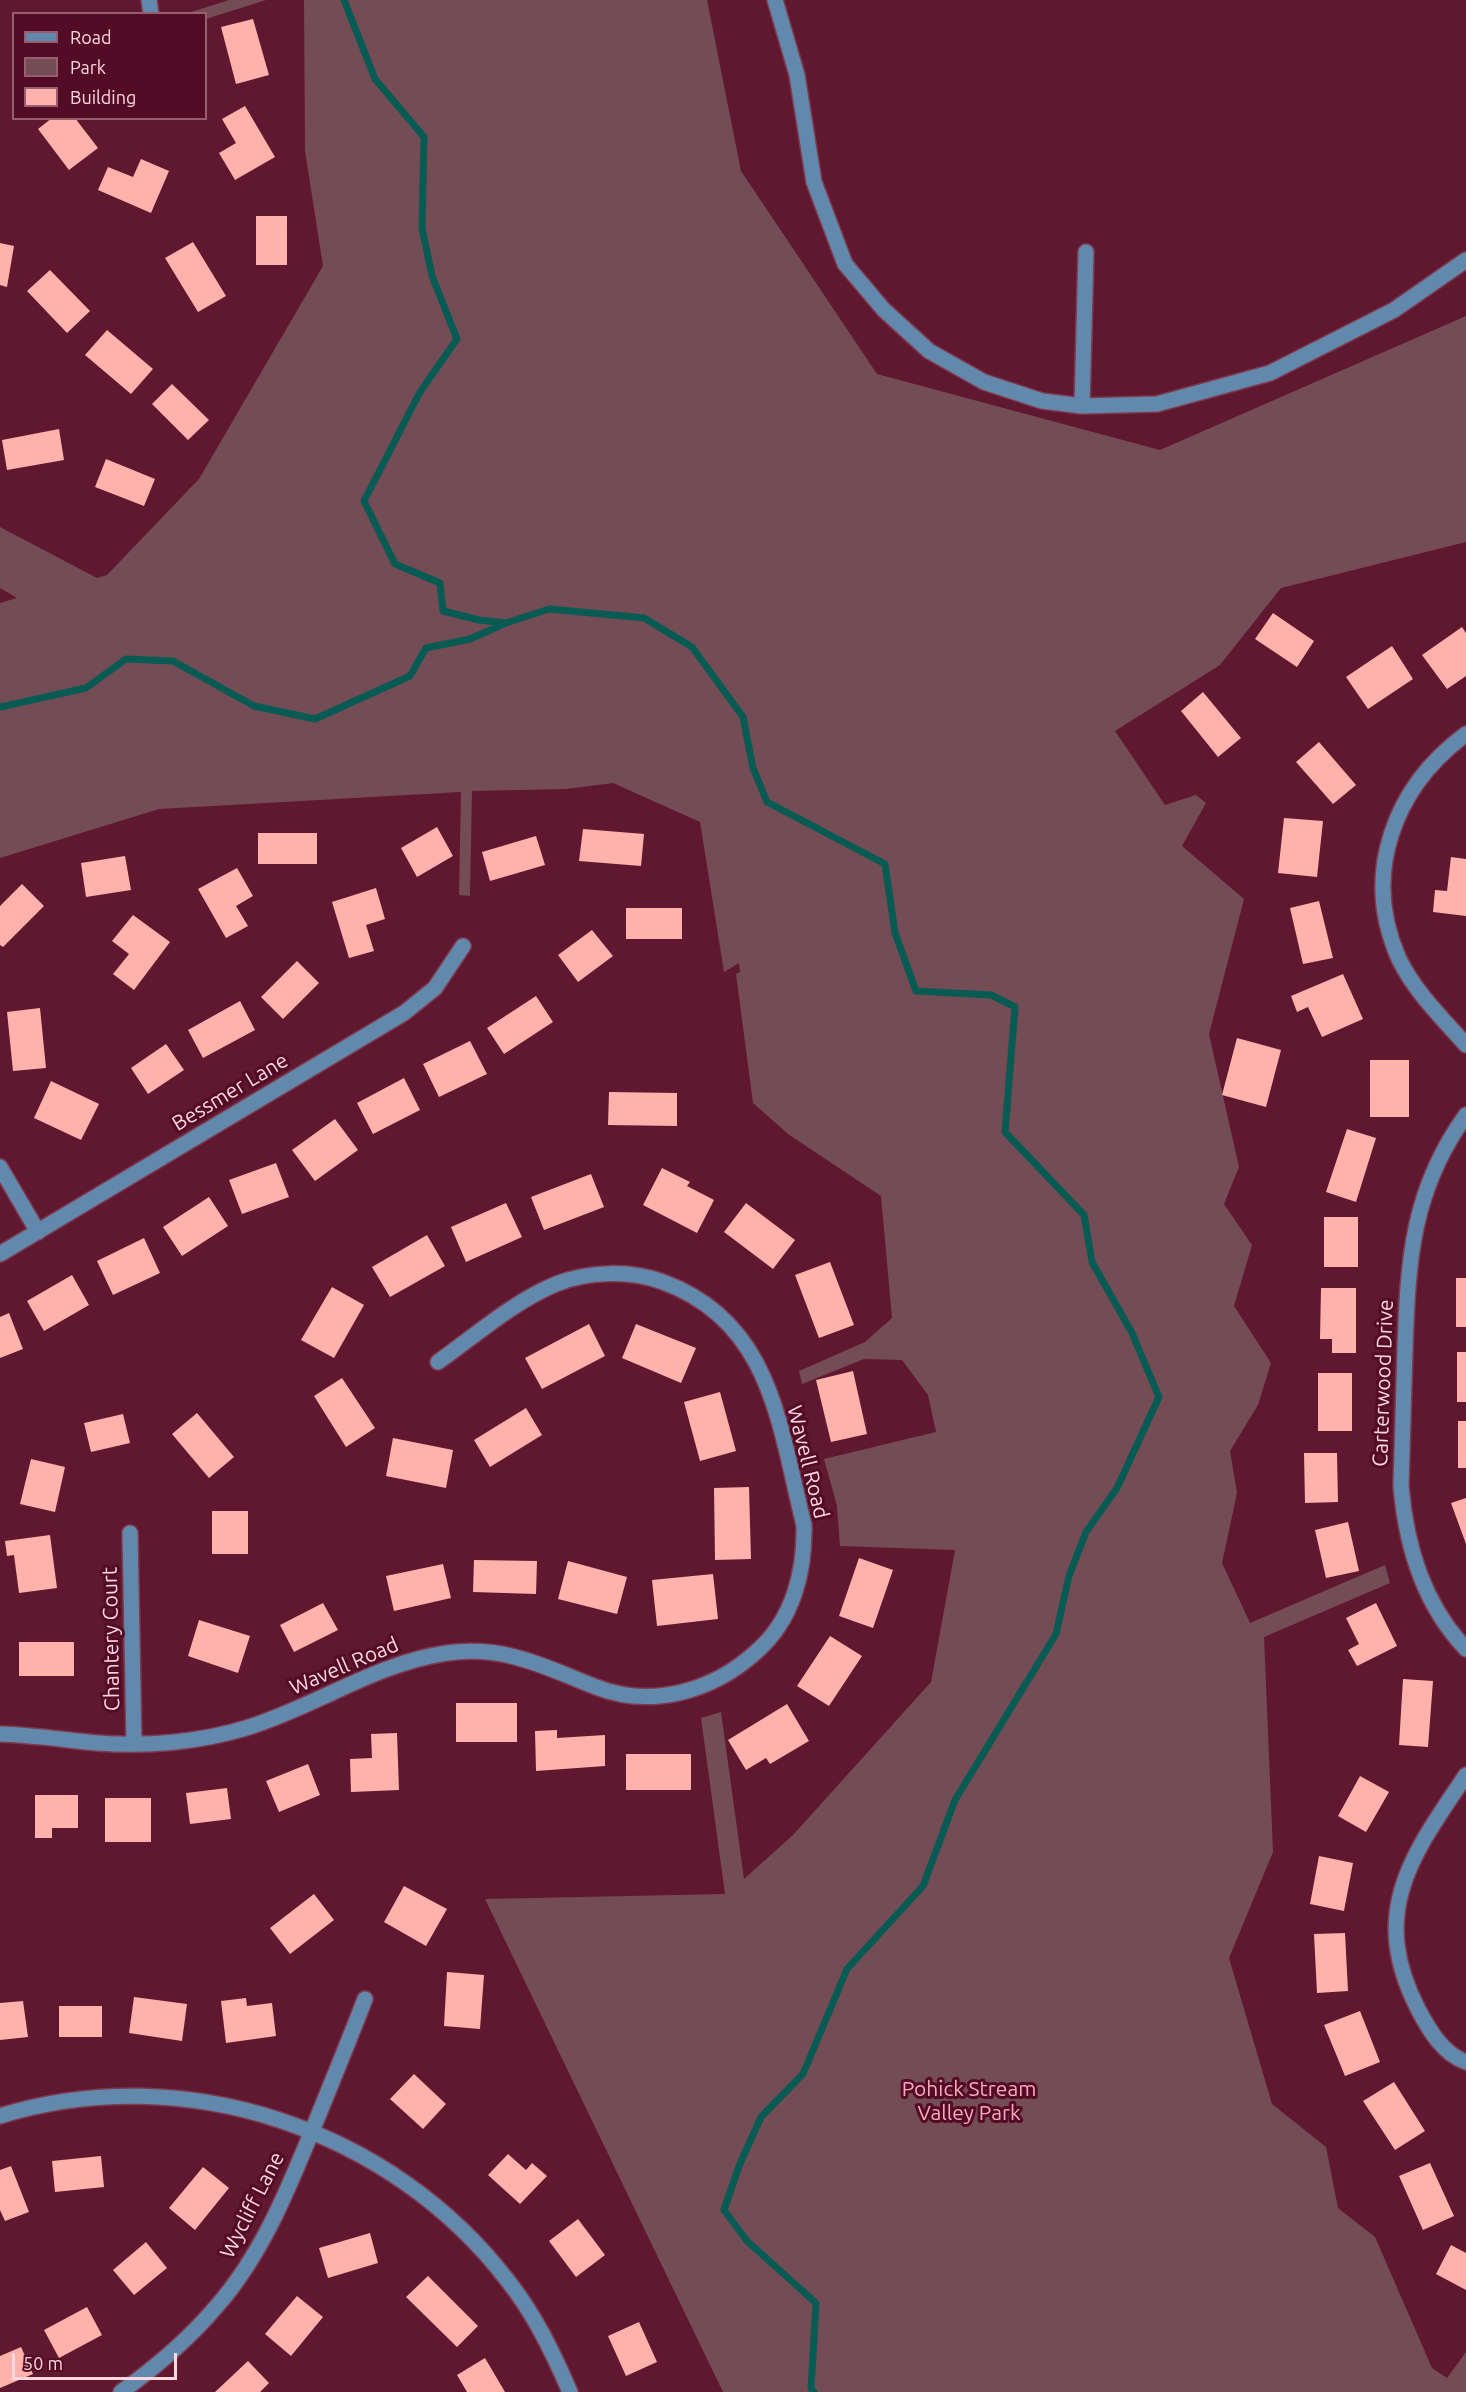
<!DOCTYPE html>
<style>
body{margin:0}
#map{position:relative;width:1466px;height:2392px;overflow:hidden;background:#601830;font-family:Ubuntu,sans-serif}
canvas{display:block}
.legend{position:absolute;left:12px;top:12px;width:195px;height:108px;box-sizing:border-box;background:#530b26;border:2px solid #975d70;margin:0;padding:8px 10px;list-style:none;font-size:18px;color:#fcd8df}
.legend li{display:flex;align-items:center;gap:12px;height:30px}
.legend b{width:30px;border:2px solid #975d70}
.scale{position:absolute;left:12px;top:2353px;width:165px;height:27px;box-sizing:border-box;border:3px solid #fcd8df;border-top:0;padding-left:8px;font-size:18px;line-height:21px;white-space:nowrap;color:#fcd8df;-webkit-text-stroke:4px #530b26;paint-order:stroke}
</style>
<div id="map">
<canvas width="1466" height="2392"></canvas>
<ul class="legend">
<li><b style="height:8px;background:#6289ab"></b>Road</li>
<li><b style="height:16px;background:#744c55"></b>Park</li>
<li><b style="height:16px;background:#feb2ab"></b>Building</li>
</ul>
<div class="scale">50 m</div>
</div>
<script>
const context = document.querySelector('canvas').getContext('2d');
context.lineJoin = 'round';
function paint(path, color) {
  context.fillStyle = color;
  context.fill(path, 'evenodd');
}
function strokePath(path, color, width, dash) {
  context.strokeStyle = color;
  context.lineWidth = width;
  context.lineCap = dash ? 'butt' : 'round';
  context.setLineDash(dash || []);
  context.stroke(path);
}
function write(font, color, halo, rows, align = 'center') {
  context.font = font + ' Ubuntu,sans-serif';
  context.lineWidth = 6;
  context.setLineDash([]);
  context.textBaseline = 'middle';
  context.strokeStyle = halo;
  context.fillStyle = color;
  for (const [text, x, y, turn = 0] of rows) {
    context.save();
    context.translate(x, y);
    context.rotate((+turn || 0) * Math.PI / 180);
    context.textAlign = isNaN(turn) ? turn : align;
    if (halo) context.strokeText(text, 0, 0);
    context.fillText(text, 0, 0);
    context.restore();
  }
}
const green = new Path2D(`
 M229,0H266L206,19V14L188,13Z
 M304,0H707L741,171L877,374L1160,450L1466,316V542L1281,588L1220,665L1115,731L1165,805L1196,795L1206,803L1182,846L1244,899L1209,1034L1239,1167L1224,1204L1252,1245L1234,1306L1271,1363L1258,1405L1230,1451L1237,1493L1222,1563L1250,1623L1385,1565L1390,1583L1264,1637L1273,1852L1229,1958L1272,2104L1326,2147L1338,2208L1375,2237L1432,2368L1447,2378L1466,2352V2392H723L485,1899L725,1894L701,1718L721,1712L744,1879L793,1835L931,1682L955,1550L840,1546L837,1506L824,1459L936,1432L928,1395L902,1360L864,1359L802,1384L799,1371L865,1342L892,1318L881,1196L788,1134L753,1103L736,974L740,972L739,963L724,972L700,822L613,783L566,789L472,791L470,896L459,895L461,792L159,809L0,858V603L17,598L0,588V527L97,578L107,575L199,479L323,266L305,151Z`);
const stream = new Path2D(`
 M344,0L375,79L424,137L422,228L432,276L457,339L420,392L364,501L395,564L440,583L443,611L479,620L506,623L549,609L644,618L692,647L743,717L753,768L767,802L885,864L895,933L916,991L991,995L1015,1007L1005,1132L1084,1215L1092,1262L1132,1333L1159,1397L1117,1488L1086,1532L1069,1576L1056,1634L955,1800L923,1886L847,1969L803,2074L761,2117L739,2166L724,2210L747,2241L816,2303L811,2388L814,2392
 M0,707L86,688L126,659L173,661L254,706L315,719L410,676L426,648L470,639L504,624`);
const building = new Path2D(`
 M253,19L269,75L236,84L221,27Z
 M245,106L275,157L235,180L219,153L236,143L222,119Z
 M52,118H75L98,148L69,170L38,129Z
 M141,159L169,171L151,213L98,190L108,167L133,177Z
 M256,216H287V265H256Z
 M193,242L226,296L198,312L165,258Z
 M0,243L14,246L7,287L0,285Z
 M50,270L90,311L67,333L27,291Z
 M107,330L153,369L131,394L85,355Z
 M172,384L209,420L188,440L152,404Z
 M59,429L64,460L7,470L2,440Z
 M106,459L155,479L144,506L95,487Z
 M1273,613L1314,641L1297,667L1255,639Z
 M1462,627L1466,633V676L1447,689L1422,655Z
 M1392,646L1413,679L1368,709L1346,677Z
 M1203,692L1241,738L1218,757L1181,711Z
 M1319,742L1356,785L1333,804L1296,762Z
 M1284,818L1323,821L1317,877L1278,873Z
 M437,827L453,856L417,877L401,848Z
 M583,829L644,834L641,866L579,861Z
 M258,833H317V864H258Z
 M536,836L545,865L490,881L482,852Z
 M125,856L131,890L86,897L81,863Z
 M1451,857L1466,859V916L1433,912L1435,890L1447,891Z
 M237,868L253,896L236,906L248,926L226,938L198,889Z
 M22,884L44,906L3,947L0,945V906Z
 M376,888L385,919L366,925L374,951L349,958L332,902Z
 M1319,901L1333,958L1303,964L1290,908Z
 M626,908H682V939H626Z
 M133,915L170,942L134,990L113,974L129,954L112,941Z
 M592,930L613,956L578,982L558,955Z
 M297,961L319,983L283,1019L261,997Z
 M1343,974L1363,1019L1322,1037L1308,1007L1297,1012L1291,996Z
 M536,996L553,1022L504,1054L487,1028Z
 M240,1001L255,1030L203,1058L188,1030Z
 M40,1008L46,1068L13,1071L7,1012Z
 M1237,1038L1281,1050L1266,1107L1222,1095Z
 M470,1041L487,1074L439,1097L423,1064Z
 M166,1044L184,1070L148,1094L131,1068Z
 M1370,1060H1409V1117H1370Z
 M404,1078L420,1110L373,1134L357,1103Z
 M51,1081L99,1104L81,1140L34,1118Z
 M609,1092L677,1093V1126L608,1125Z
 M335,1119L358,1150L315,1181L292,1150Z
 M1347,1129L1376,1138L1356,1202L1326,1192Z
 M276,1163L289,1197L242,1214L229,1180Z
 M662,1168L690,1182L687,1186L714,1200L697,1233L643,1205Z
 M591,1174L604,1207L544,1230L531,1197Z
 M209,1197L228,1226L182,1256L163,1227Z
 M506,1203L522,1237L466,1262L451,1227Z
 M746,1203L795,1240L773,1269L724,1232Z
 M1324,1217H1358V1267H1324Z
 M427,1235L445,1266L390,1297L372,1267Z
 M144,1238L160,1273L113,1295L97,1261Z
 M830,1262L854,1325L819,1338L795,1275Z
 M72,1275L89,1305L44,1331L27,1301Z
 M1456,1278H1466V1327H1456Z
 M332,1287L364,1305L334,1358L301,1340Z
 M1321,1288H1356V1353H1332V1339H1320Z
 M9,1313L23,1349L0,1358V1317Z
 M589,1324L605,1356L542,1389L525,1358Z
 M636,1324L696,1348L681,1383L622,1358Z
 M1457,1352H1466V1402H1457Z
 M853,1371L867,1434L831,1442L816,1380Z
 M1318,1373H1352V1431H1318Z
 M342,1378L375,1428L346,1447L314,1396Z
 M720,1392L736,1451L700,1461L684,1402Z
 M526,1408L542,1435L490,1467L474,1440Z
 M197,1413L234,1457L209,1478L172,1434Z
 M123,1414L130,1443L91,1452L84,1423Z
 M1458,1421H1466V1468H1458Z
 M393,1438L453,1450L446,1488L386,1476Z
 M1304,1453H1337L1338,1502L1305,1503Z
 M31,1459L65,1467L55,1512L20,1504Z
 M749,1487L751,1559L715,1560L714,1488Z
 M1466,1498V1544L1451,1503Z
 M212,1511H248V1554H212Z
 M1348,1522L1359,1571L1326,1578L1315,1530Z
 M50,1535L57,1588L19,1593L14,1555L7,1556L5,1541Z
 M859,1558L893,1570L873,1628L839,1616Z
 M474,1560L537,1561L536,1594L473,1592Z
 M568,1561L627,1577L617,1614L558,1599Z
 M443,1564L451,1598L394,1611L386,1576Z
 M713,1574L718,1619L657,1626L652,1580Z
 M323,1603L338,1630L294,1652L280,1625Z
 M1376,1603L1397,1646L1357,1666L1348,1650L1359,1644L1346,1618Z
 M199,1620L250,1636L238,1673L188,1656Z
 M830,1636L862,1656L829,1706L797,1686Z
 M19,1642H74V1676H19Z
 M1403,1679L1433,1681L1428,1747L1399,1745Z
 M456,1703H517V1742H456Z
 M787,1704L809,1741L770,1764L766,1758L746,1770L728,1740Z
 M557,1730V1738L605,1735V1766L536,1771L535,1731Z
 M397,1733L399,1790L351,1792L350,1759L372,1758L371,1734Z
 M626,1754H691V1790H626Z
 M308,1764L320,1795L279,1812L266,1781Z
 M1360,1776L1389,1792L1366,1832L1338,1816Z
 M227,1788L231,1819L190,1824L186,1793Z
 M35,1795H78V1828H52V1838H35Z
 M105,1798H151V1842H105Z
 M1319,1856L1353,1863L1344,1911L1310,1904Z
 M404,1886L447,1909L426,1946L384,1922Z
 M314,1894L334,1920L290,1954L270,1928Z
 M1345,1933L1348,1991L1317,1993L1314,1934Z
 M447,1972L484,1975L480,2029L444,2026Z
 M134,1997L187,2004L182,2041L129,2033Z
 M246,1998L247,2006L272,2003L276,2036L226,2043L221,2001Z
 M23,2001L28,2037L0,2040V2003Z
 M59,2006H102V2037H59Z
 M1360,2011L1380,2062L1345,2076L1324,2025Z
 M414,2074L446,2104L423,2129L390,2099Z
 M1394,2082L1425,2131L1395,2150L1363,2101Z
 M508,2154L526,2170L532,2163L547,2176L520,2204L488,2175Z
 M101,2156L104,2187L55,2192L52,2161Z
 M1430,2163L1454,2216L1423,2230L1399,2176Z
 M11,2166L29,2212L5,2221L0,2210V2170Z
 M203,2167L229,2188L195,2230L169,2208Z
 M578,2219L605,2255L576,2277L549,2241Z
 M370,2233L378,2263L328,2278L319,2248Z
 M146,2242L167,2268L134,2295L113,2270Z
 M1451,2245L1466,2253V2290L1436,2274Z
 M428,2276L478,2326L457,2347L406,2297Z
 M297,2296L323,2317L291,2356L265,2334Z
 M87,2307L102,2335L59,2358L44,2330Z
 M639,2322L657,2362L626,2376L608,2336Z
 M21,2347L33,2374L0,2388V2356Z
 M485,2358L505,2392H467L457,2375Z
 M248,2361L269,2383L260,2392H215Z`);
const minor = new Path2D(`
 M149,0L151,14
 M775,0L797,75L814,182L845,264L884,310L929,351L984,382L1042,401L1082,406L1157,404L1270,373L1394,310L1466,260
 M1082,406L1086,252
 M1466,734C1394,787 1361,874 1399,959C1415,992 1442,1018 1466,1045
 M1466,1115C1412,1190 1408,1259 1405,1349C1404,1395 1402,1440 1401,1486C1406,1546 1423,1604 1466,1649
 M0,1167L38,1232
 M0,1254L404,1013L435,988L463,946
 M130,1533L134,1744
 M0,1734C33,1735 65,1740 98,1743C147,1747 200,1742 246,1728C315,1707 376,1663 447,1653C505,1645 545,1667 596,1687C652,1709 713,1691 756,1652C793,1620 805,1572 804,1525C779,1426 772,1322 663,1282C630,1270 589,1271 556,1284C513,1302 476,1335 438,1362
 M1466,1775C1412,1855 1368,1912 1418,2009C1429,2030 1443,2054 1466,2062
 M0,2116C184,2059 392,2129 508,2281C535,2315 553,2353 570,2392
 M121,2392C156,2367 188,2340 216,2307C261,2256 287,2192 312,2131C330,2087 348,2043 365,1999`);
const streetNames = [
 ["Bessmer Lane",230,1092,-31],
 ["Carterwood Drive",1383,1383,-88],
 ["Wavell Road",808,1462,76],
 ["Chantery Court",111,1639,-91],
 ["Wavell Road",344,1666,-23],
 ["Wycliff Lane",252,2205,-63]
];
const parkNames = [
 ["Pohick Stream",969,2089],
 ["Valley Park",969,2113]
];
paint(green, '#744c55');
strokePath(stream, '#085b53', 7);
paint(building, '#feb2ab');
strokePath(minor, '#7c3b50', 18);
strokePath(minor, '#6289ab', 15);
write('21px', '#fcd8df', '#530b26', streetNames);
write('21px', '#faaabc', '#530b26', parkNames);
</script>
